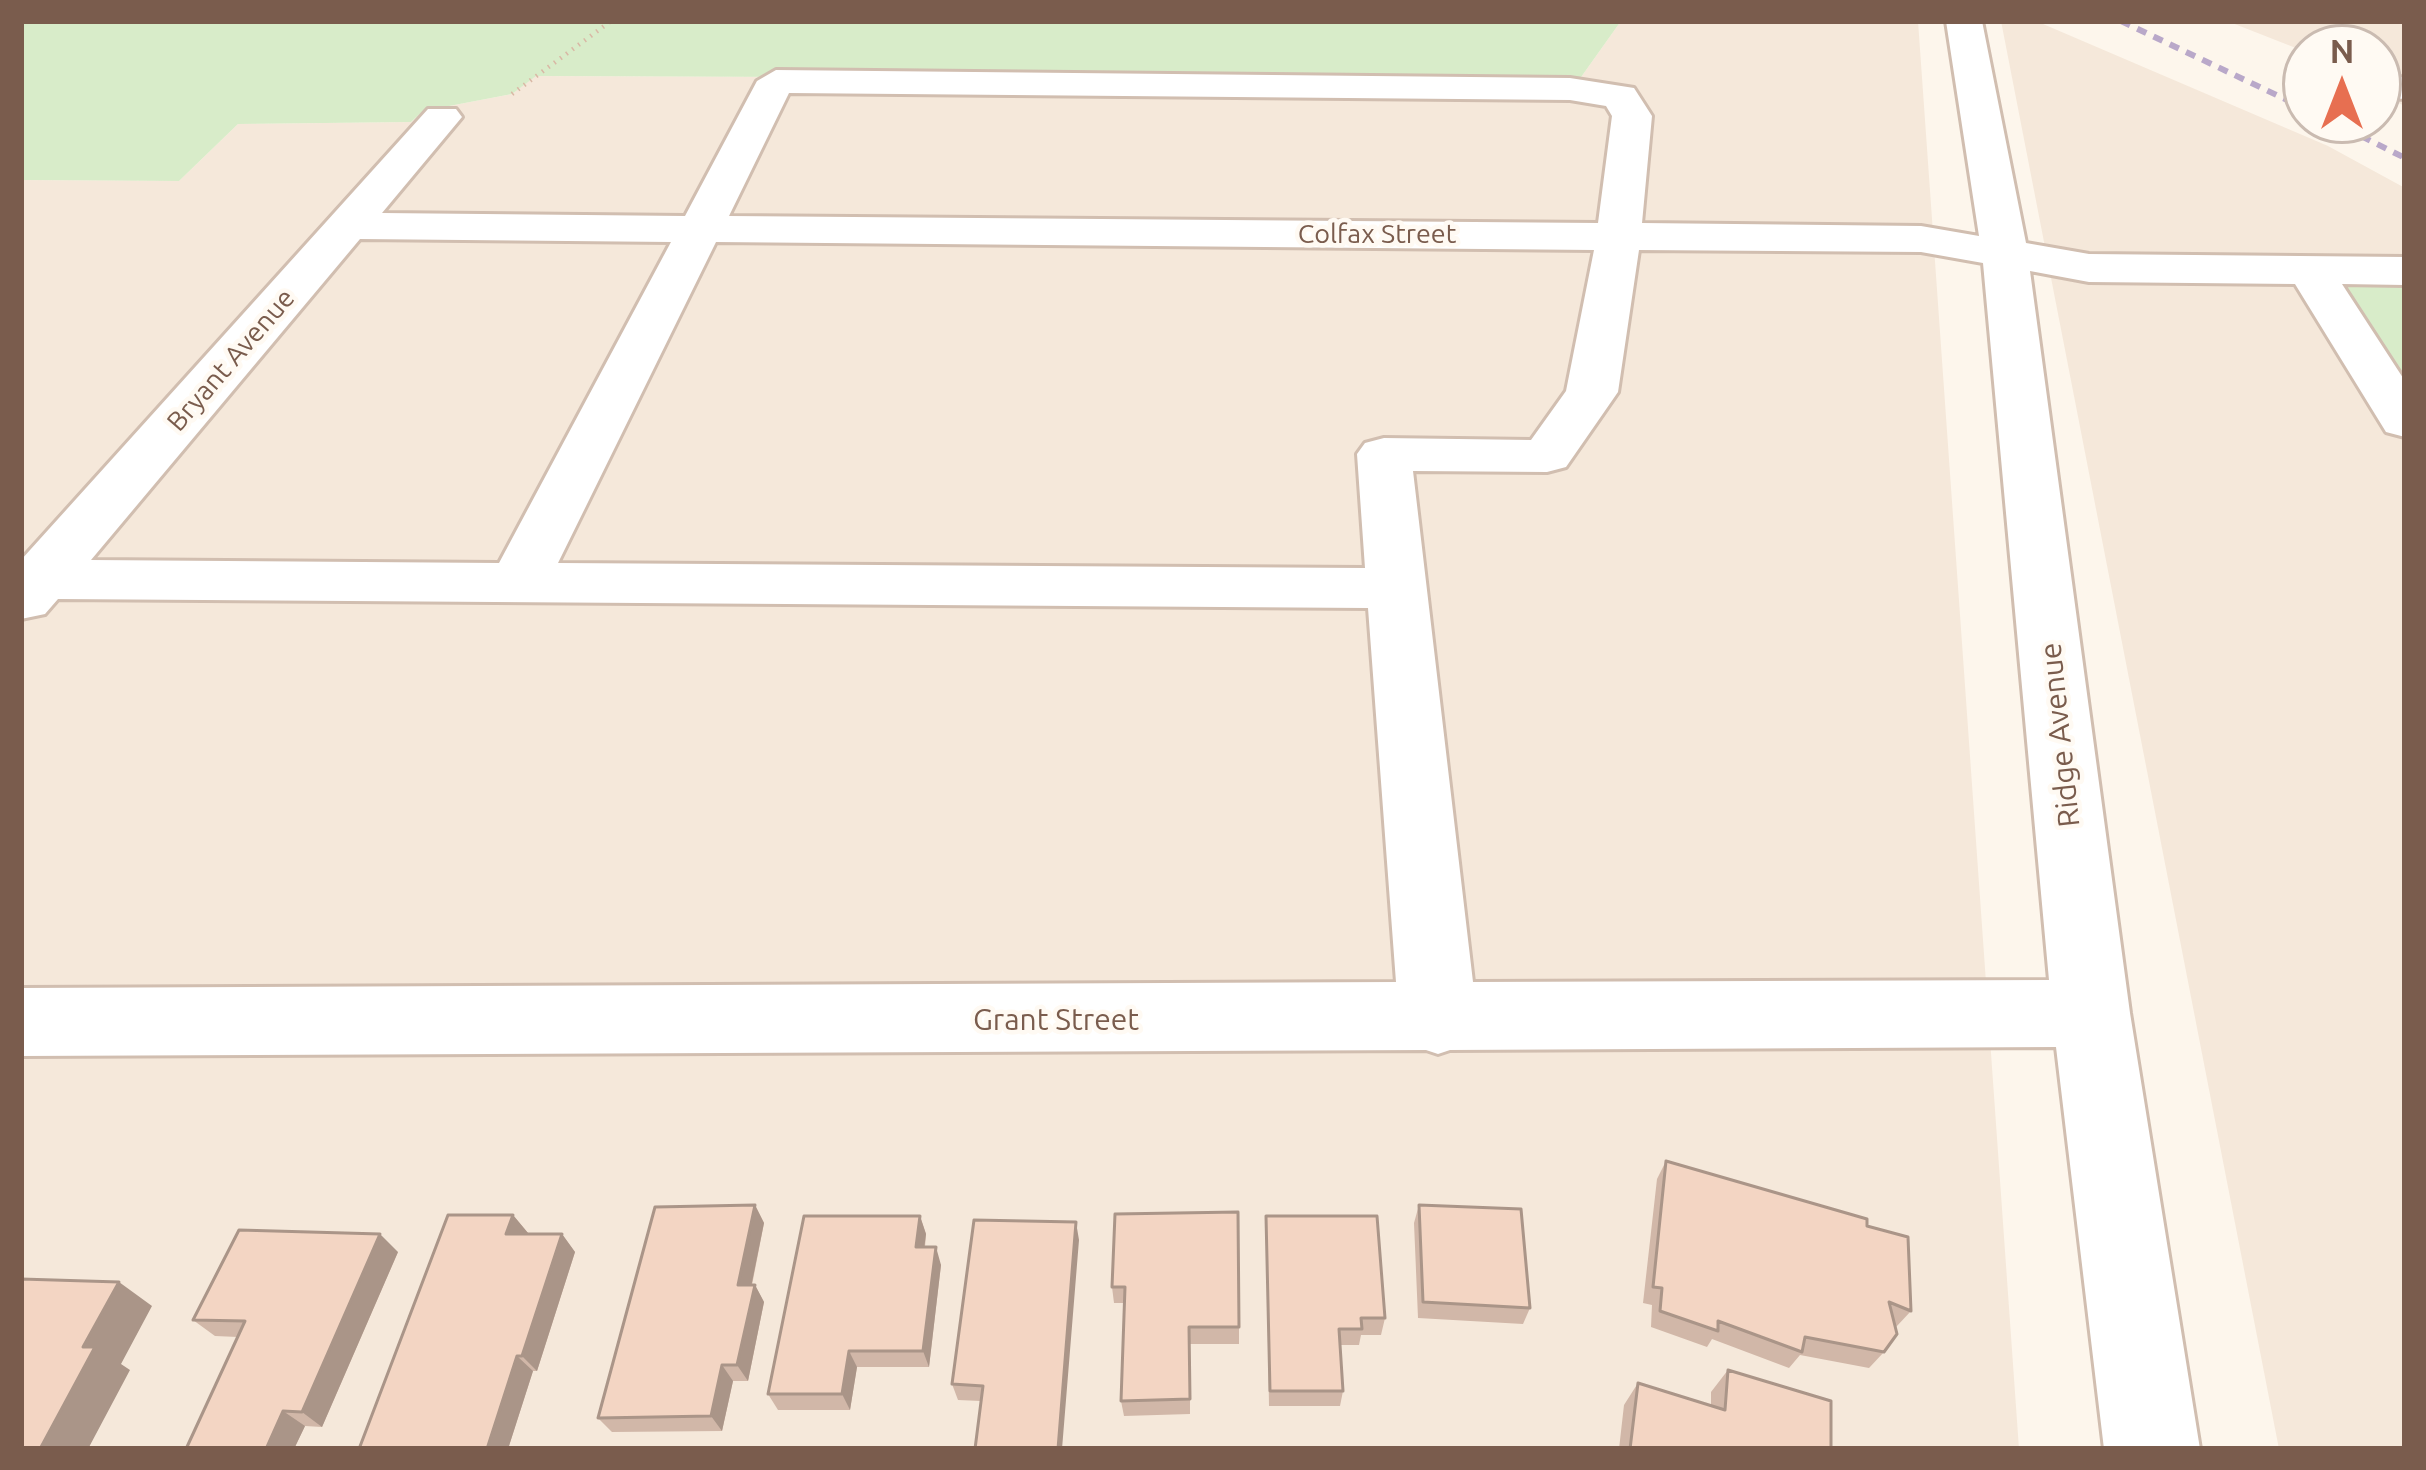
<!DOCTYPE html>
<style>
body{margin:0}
#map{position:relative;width:2426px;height:1470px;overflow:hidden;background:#fdf6ec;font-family:Ubuntu,sans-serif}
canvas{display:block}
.frame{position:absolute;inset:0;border:24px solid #7a5c4d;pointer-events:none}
.north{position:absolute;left:2282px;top:24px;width:120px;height:120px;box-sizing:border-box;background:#fffaf3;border:3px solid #cabbb1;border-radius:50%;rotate:0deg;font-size:33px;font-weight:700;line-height:48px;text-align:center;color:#7a5c4d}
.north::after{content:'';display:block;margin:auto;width:42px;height:54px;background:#e76f51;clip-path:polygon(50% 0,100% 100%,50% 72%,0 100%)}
</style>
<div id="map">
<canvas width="2426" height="1470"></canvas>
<div class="frame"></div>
<div class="north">N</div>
</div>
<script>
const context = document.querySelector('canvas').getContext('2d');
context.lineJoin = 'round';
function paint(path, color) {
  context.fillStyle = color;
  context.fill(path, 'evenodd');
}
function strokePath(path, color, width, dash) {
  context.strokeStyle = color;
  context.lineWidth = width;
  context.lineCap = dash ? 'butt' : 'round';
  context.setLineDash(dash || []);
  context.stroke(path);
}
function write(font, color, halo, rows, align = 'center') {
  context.font = font + ' Ubuntu,sans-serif';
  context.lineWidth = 9;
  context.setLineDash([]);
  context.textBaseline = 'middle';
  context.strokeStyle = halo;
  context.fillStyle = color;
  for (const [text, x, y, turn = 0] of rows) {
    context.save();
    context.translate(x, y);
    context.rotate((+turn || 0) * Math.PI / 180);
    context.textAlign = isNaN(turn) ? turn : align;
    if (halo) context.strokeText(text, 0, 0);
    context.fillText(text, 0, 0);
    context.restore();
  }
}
const residential = new Path2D(`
 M1621,21H1918L2019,1449H21V180L179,181L238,124L411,122L423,111L512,94L535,76L1579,80Z
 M2001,21H2036L2328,146L2405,188V1449H2279Z
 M2227,21H2405V106L2378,94V48L2306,52Z`);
const green = new Path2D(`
 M21,21H1621L1579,80L536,76L512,94L423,111L411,122L238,124L179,181L21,180Z
 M2337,283L2405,284V387Z`);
const path = new Path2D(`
 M512,94L611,21`);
const minor = new Path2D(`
 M1946,21H1982L2026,243L2089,254L2405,257V285L2342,284L2405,381V437L2386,432L2295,284L2089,282L2030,271L2130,1013L2200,1449H2104L2056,1047L1450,1050L1438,1054L1426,1050L21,1056V988L1396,982L1368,608L58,599L45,614L21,619V560L428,109H456L462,117L382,213L685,216L757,81L776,70L1570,78L1634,88L1652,116L1642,223L1921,226L1979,236ZM789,93L1570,100L1606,106L1612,116L1598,223L729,216ZM360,239L671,242L499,563L91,560ZM716,242L1594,250L1566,391L1531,440L1384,438L1365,443L1357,454L1365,568L558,563ZM1639,250L1921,252L1983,263L2049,980L1473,982L1413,471L1547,472L1566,467L1618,392Z
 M2405,77V99L2378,97V79Z`);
const rail = new Path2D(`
 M2121,21L2306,109
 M2329,120L2405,158`);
const wall = new Path2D(`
 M1666,1161L1867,1226L1911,1311L1896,1327L1884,1352L1869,1368L1800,1355L1789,1368L1712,1339L1707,1347L1651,1327L1652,1305L1643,1303L1657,1179Z
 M755,1205L764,1223L752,1285H755L764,1302L748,1381H733L722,1431L612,1432L598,1418Z
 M1419,1205L1530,1308L1523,1324L1418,1318L1414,1223Z
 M1115,1214L1239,1327V1344H1190V1414L1124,1416L1121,1401L1125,1303H1114L1112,1287Z
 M513,1215L528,1233L527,1234H562L575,1252L537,1371H533L508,1449H359Z
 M920,1216L926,1234L925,1247L941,1265L929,1367H857L850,1410H778L768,1394Z
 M1266,1216L1385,1318L1381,1335H1361L1359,1345H1340L1343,1391L1340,1406H1269Z
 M1079,1240L981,1401L958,1400L952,1384Z
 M398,1252L322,1427L305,1426L294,1449L238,1337L215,1336L193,1320Z
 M1728,1370L1831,1449H1619L1624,1405L1638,1383L1711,1405V1392Z`);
const shadedWall = new Path2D(`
 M755,1205L764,1223L748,1302L738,1285Z
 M513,1215L528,1233L521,1252L506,1234Z
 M920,1216L926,1234L922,1265L916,1247Z
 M1076,1222L1079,1240L1062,1449H1058Z
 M380,1234L398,1252L322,1427L302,1412Z
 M562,1234L575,1252L537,1371L522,1356Z
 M936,1247L941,1265L929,1367L923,1351Z
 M119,1282L152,1306L121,1364L130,1370L88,1449H40L83,1347Z
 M755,1285L764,1302L748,1381L737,1365Z
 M849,1351L857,1367L850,1410L842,1394Z
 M517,1356L533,1371L508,1449H487Z
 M722,1365L733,1381L722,1431L711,1416Z
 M283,1411L305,1426L294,1449H266Z`);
const building = new Path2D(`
 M1666,1161L1867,1219V1226L1908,1237L1911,1311L1889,1302L1897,1334L1884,1352L1805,1337L1802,1352L1718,1321V1331L1660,1311L1662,1288L1653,1287Z
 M755,1205L738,1285H755L737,1365H722L711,1416L598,1418L655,1207Z
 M1419,1205L1521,1209L1530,1308L1423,1302Z
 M1238,1212L1239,1327H1189L1190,1399L1121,1401L1125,1287H1112L1115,1214Z
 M448,1215H513L506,1234H562L522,1356H517L487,1449H359Z
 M804,1216H920L916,1247H936L923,1351H849L842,1394H768Z
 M1266,1216H1377L1385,1318H1361L1362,1329H1339L1343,1391H1270Z
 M974,1220L1076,1222L1058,1449H975L983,1386L952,1384Z
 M239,1230L380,1234L302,1412L283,1411L266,1449H186L245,1321L193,1320Z
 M21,1279L119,1282L83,1347H95L40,1449H21Z
 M1728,1370L1831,1401V1449H1630L1638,1383L1725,1410Z`);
const farStreetnames = [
 ["Colfax Street",1377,234],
 ["Bryant Avenue",231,360,-49]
];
const streetNames = [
 ["Ridge Avenue",2060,735,-96],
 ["Grant Street",1056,1020]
];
paint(residential, '#f5e8da');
paint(green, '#d8ecc9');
strokePath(minor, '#d1beb0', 6);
strokePath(path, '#d9b8a5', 4.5, [1.5, 6]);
paint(minor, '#fff');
strokePath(rail, '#b9a8c9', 6, [10, 8]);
paint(wall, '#d1b7a8');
paint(shadedWall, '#aa9588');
paint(building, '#f3d5c3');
strokePath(building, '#aa9588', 3);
write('27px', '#7a5c4d', '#fffaf3', farStreetnames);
write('30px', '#7a5c4d', '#fffaf3', streetNames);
</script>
